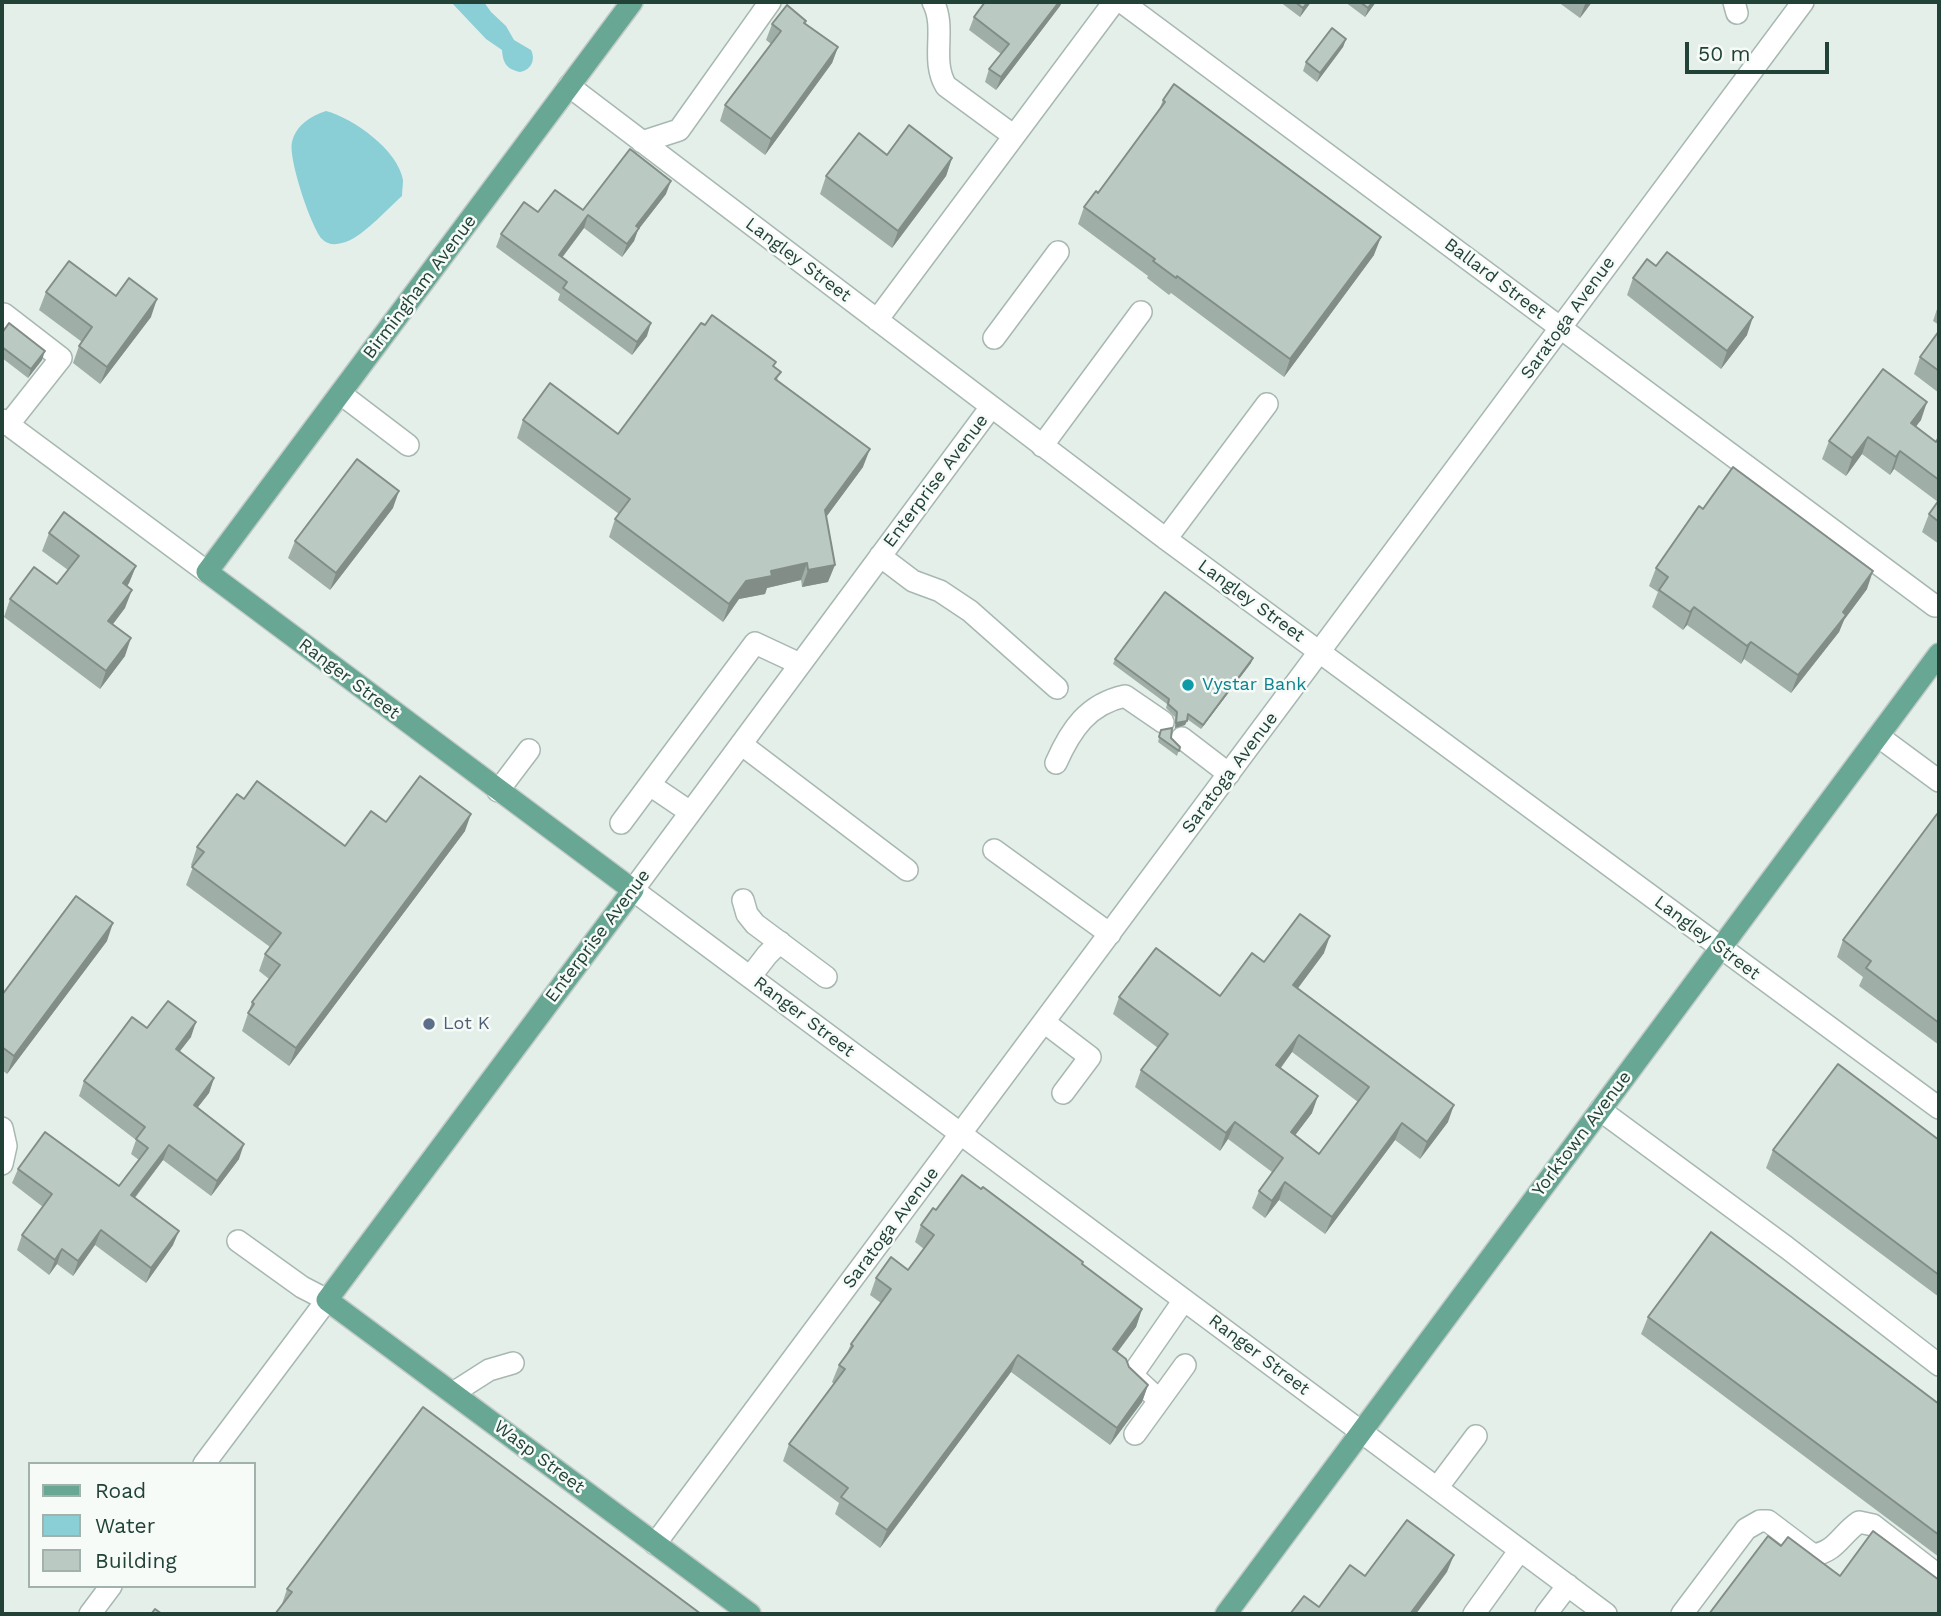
<!DOCTYPE html>
<style>
body{margin:0}
#map{position:relative;width:1941px;height:1616px;overflow:hidden;background:#e5efea;font-family:"Work Sans",sans-serif}
canvas{display:block}
.frame{position:absolute;inset:0;border:4px solid #224238;pointer-events:none}
.legend{position:absolute;left:28px;top:1462px;width:228px;height:126px;box-sizing:border-box;background:#f6fbf8;border:2px solid #a1b1ab;margin:0;padding:9px 12px;list-style:none;font-size:21px;color:#224238}
.legend li{display:flex;align-items:center;gap:14px;height:35px}
.legend b{width:35px;border:2px solid #a1b1ab}
.scale{position:absolute;left:1685px;top:42px;width:144px;height:32px;box-sizing:border-box;border:4px solid #224238;border-top:0;padding-left:9px;font-size:21px;line-height:24px;white-space:nowrap;color:#224238;-webkit-text-stroke:5px #f6fbf8;paint-order:stroke}
</style>
<div id="map">
<canvas width="1941" height="1616"></canvas>
<div class="frame"></div>
<ul class="legend">
<li><b style="height:9px;background:#67a793"></b>Road</li>
<li><b style="height:19px;background:#8aced6"></b>Water</li>
<li><b style="height:19px;background:#bacac3"></b>Building</li>
</ul>
<div class="scale">50 m</div>
</div>
<script>
const context = document.querySelector('canvas').getContext('2d');
context.lineJoin = 'round';
function paint(path, color) {
  context.fillStyle = color;
  context.fill(path, 'evenodd');
}
function strokePath(path, color, width, dash) {
  context.strokeStyle = color;
  context.lineWidth = width;
  context.lineCap = dash ? 'butt' : 'round';
  context.setLineDash(dash || []);
  context.stroke(path);
}
function write(font, color, halo, rows, align = 'center') {
  context.font = font + ' "Work Sans",sans-serif';
  context.lineWidth = 5;
  context.setLineDash([]);
  context.textBaseline = 'middle';
  context.strokeStyle = halo;
  context.fillStyle = color;
  for (const [text, x, y, turn = 0] of rows) {
    context.save();
    context.translate(x, y);
    context.rotate((+turn || 0) * Math.PI / 180);
    context.textAlign = isNaN(turn) ? turn : align;
    if (halo) context.strokeText(text, 0, 0);
    context.fillText(text, 0, 0);
    context.restore();
  }
}
const water = new Path2D(`
 M451,2H484L491,12L506,26L514,40L531,50C536,60 531,70 520,72C507,69 503,64 502,50L486,39Z
 M326,111C353,118 398,150 403,180C403,185 402,191 402,196C386,210 361,239 342,243C335,245 328,245 322,239C311,227 288,158 292,142C296,125 311,116 326,111Z`);
const minor = new Path2D(`
 M933,2C947,28 930,60 946,86L1014,136
 M1122,2L1935,606
 M1734,2L1737,13
 M569,86L1166,539L1939,1108
 M642,142L679,130L770,2
 M4,314L61,358L8,425
 M877,320L1114,2
 M994,338L1058,252
 M341,394L408,445
 M991,407L633,890L1606,1614
 M2,420L207,572
 M1042,446L1141,312
 M1166,539L1267,404
 M880,556L913,581L940,591L970,611L1057,688
 M1878,736L1939,781
 M1182,738L1229,774
 M741,744L907,870
 M1056,763C1071,729 1088,704 1125,696L1163,722
 M650,785L690,812
 M498,791L529,750
 M621,823L755,643L800,664
 M994,850L1110,934
 M743,900L747,914L755,924L826,977
 M750,977L767,955L780,942
 M1044,1022L1090,1057L1063,1093
 M1600,1110L1786,1247L1939,1365
 M2,1128L6,1146L2,1164
 M453,1393L489,1370L513,1363
 M1159,1400L1132,1375L1184,1300
 M1135,1434L1185,1365
 M204,1464L327,1300L302,1287L238,1241
 M1437,1488L1476,1436
 M655,1544L1803,2
 M90,1614L111,1586
 M1474,1614L1520,1550
 M1546,1614L1568,1585
 M1682,1614L1746,1529L1760,1521H1768L1813,1555C1836,1552 1841,1534 1859,1522L1873,1525L1939,1576`);
const major = new Path2D(`
 M632,2L207,572L633,890L327,1300L750,1614
 M1226,1614L1939,654`);
const wall = new Path2D(`
 M985,2H1062L1060,6L996,90L985,82L989,69L1001,54L969,30L974,17Z
 M1280,2H1311L1300,17Z
 M1345,2H1376L1365,17Z
 M1558,2H1592L1580,18Z
 M805,23L838,47L832,63L765,155L720,121L725,105L771,44L766,40L772,24Z
 M1346,39L1343,47L1317,82L1303,71L1306,62Z
 M1163,100L1374,255L1284,377L1171,293L1169,295L1147,278L1148,276L1078,224L1084,207L1098,193L1159,110Z
 M887,155L952,158L946,176L892,248L820,194L826,176Z
 M666,194L638,230L634,241L622,257L584,228L562,258L647,336L632,355L558,300L560,294L496,247L501,234L538,212L583,210Z
 M1656,266L1747,335L1721,369L1627,295L1633,278Z
 M46,292L116,296L151,317L100,384L73,363L79,346L82,342L39,310Z
 M1939,303V325L1933,321Z
 M1939,331V393L1914,374L1920,357Z
 M2,333L42,360L28,378L2,358Z
 M775,367L778,381L863,467L826,517L828,582L802,587L801,580L767,588L765,594L739,599L723,622L609,537L615,519L619,514L517,438L523,420L618,434Z
 M1921,420L1915,427L1936,442L1939,437V544L1922,532L1929,514L1938,502L1894,469L1890,475L1862,454L1846,476L1822,459L1829,441Z
 M393,508L330,590L288,558L295,541Z
 M1703,509L1867,589L1844,620L1839,632L1791,693L1744,659L1741,664L1687,625L1683,630L1652,607L1658,592L1649,586L1656,568Z
 M49,533L136,566L129,583L127,587L125,608L112,624L125,656L100,689L4,617L10,599L57,584L68,570L42,551Z
 M1115,659L1251,663L1201,729L1187,719L1185,725L1175,728V717L1166,708L1167,704L1113,664Z
 M1161,730L1171,738L1180,747L1177,756L1158,742Z
 M244,799L345,846L386,822L465,831L289,1066L242,1031L252,1002L269,979L259,971L265,954L270,947L186,885L193,867L191,865L197,847Z
 M1939,816V1045L1859,986L1863,977L1837,957L1843,940Z
 M107,941L7,1074L2,1070V995Z
 M1324,953L1298,988L1448,1122L1420,1159L1395,1140L1325,1234L1279,1200L1265,1218L1252,1208L1259,1191L1272,1172L1228,1139L1220,1151L1135,1087L1141,1070L1158,1048L1113,1014L1119,997L1220,996L1264,962ZM1292,1052L1358,1102L1319,1154L1295,1135L1312,1113L1281,1068Z
 M147,1028L191,1037L179,1052L214,1078L209,1093L197,1108L239,1159L211,1196L163,1160L135,1198L173,1245L146,1283L95,1245L73,1276L57,1264L49,1275L17,1250L22,1235L43,1207L12,1183L18,1169L119,1186L139,1160L131,1154L136,1140L79,1096L84,1081Z
 M1939,1140V1297L1766,1168L1773,1150Z
 M936,1210L1083,1262L1082,1265L1142,1309L1136,1327L1117,1353L1129,1367L1148,1385L1142,1402L1110,1445L1011,1372L880,1548L835,1514L839,1503L783,1461L789,1444L834,1384L832,1382L839,1365L847,1353L851,1344L881,1303L870,1295L876,1278L908,1270L924,1249L915,1242L921,1225Z
 M1648,1317L1939,1404V1557L1641,1334Z
 M287,1589L701,1614L281,1607Z`);
const shadedWall = new Path2D(`
 M1059,2H1062L1060,6L996,90L1001,77Z
 M1308,2H1311L1300,17L1303,8Z
 M1373,2H1376L1365,17L1368,8Z
 M1587,2H1592L1580,18L1585,4Z
 M1346,39L1343,47L1317,82L1320,73Z
 M838,47L832,63L765,155L771,139Z
 M952,158L946,176L892,248L898,231Z
 M671,181L666,194L638,230L634,241L622,257L627,244L636,226Z
 M588,215L584,228L554,268L559,255Z
 M1381,237L1374,255L1284,377L1290,359Z
 M157,299L151,317L100,384L107,367Z
 M1753,317L1747,335L1721,369L1727,351Z
 M651,323L647,336L632,355L637,342Z
 M45,351L42,360L28,378L31,369Z
 M1927,402L1921,420L1905,441L1911,423Z
 M1868,437L1862,454L1846,476L1852,458Z
 M870,449L863,467L818,528L825,510Z
 M1900,451L1894,469L1890,475L1896,457Z
 M399,491L393,508L330,590L336,573Z
 M807,563L801,580L767,588L765,594L739,599L723,622L729,604L746,581L771,571Z
 M835,565L828,582L802,587L808,570Z
 M136,566L129,583L116,601L123,583Z
 M1873,571L1867,589L1844,620L1839,632L1791,693L1798,675Z
 M132,590L125,608L102,639L108,621Z
 M1694,607L1687,625L1683,630L1690,612Z
 M131,638L125,656L100,689L106,671Z
 M1751,642L1744,659L1741,664L1747,646Z
 M1253,658L1251,663L1201,729L1203,725Z
 M1187,721L1185,725L1175,728L1176,723Z
 M471,814L465,831L289,1066L296,1048Z
 M113,923L107,941L7,1074L14,1056Z
 M1330,936L1324,953L1287,1003L1293,985Z
 M196,1022L191,1037L170,1064L176,1049Z
 M1299,1035L1292,1052L1270,1082L1276,1065Z
 M214,1078L209,1093L188,1120L194,1105Z
 M1318,1096L1312,1113L1284,1150L1291,1132Z
 M1454,1105L1448,1122L1420,1159L1427,1142Z
 M1235,1122L1228,1139L1220,1151L1226,1133Z
 M1402,1123L1395,1140L1325,1234L1332,1217Z
 M244,1144L239,1159L211,1196L217,1181Z
 M169,1145L163,1160L125,1210L131,1195Z
 M1285,1182L1279,1200L1265,1218L1272,1201Z
 M101,1230L95,1245L73,1276L78,1261Z
 M179,1231L173,1245L146,1283L151,1268Z
 M62,1249L57,1264L49,1275L55,1260Z
 M1142,1309L1136,1327L1106,1367L1113,1349Z
 M1018,1355L1011,1372L880,1548L887,1530Z
 M1148,1385L1142,1402L1110,1445L1117,1428Z
 M1454,1555L1447,1572L1416,1614H1410Z`);
const building = new Path2D(`
 M985,2H1059L1001,77L989,69L1009,44L974,17Z
 M1295,2H1308L1303,8Z
 M1360,2H1373L1368,8Z
 M787,5L806,21L804,23L838,47L771,139L725,105L781,31L772,24Z
 M1332,28L1346,39L1320,73L1306,62Z
 M1174,84L1381,237L1290,359L1177,276L1176,278L1153,261L1155,259L1084,207L1096,191L1098,193L1165,102L1163,100Z
 M909,125L952,158L898,231L826,176L859,133L887,155Z
 M630,149L671,181L636,226L639,228L627,244L588,215L559,255L651,323L637,342L563,288L567,282L501,234L524,202L538,212L555,190L583,210Z
 M1667,252L1753,317L1727,351L1633,278L1647,259L1656,266Z
 M69,261L116,296L129,278L157,299L107,367L79,346L92,327L46,292Z
 M712,315L776,362L773,366L781,372L775,379L870,449L825,510L835,565L808,570L807,563L771,571L772,576L746,581L729,604L615,519L630,499L523,420L550,383L618,434L701,323L705,325Z
 M9,323L45,351L31,369L2,347V333Z
 M1939,331V371L1920,357Z
 M1883,369L1927,402L1911,423L1936,442L1939,437V480L1900,451L1896,457L1868,437L1852,458L1829,441Z
 M357,459L399,491L336,573L295,541Z
 M1733,467L1873,571L1843,612L1846,615L1798,675L1751,642L1747,646L1694,607L1690,612L1659,590L1668,577L1656,568L1699,506L1703,509Z
 M1939,500V522L1929,514Z
 M64,512L136,566L123,583L132,590L108,621L131,638L106,671L10,599L34,567L57,584L79,556L49,533Z
 M1165,592L1253,658L1203,725L1188,714L1187,721L1176,723L1177,712L1168,704L1169,699L1115,659Z
 M1172,728L1171,738L1180,747L1179,751L1159,737L1161,730Z
 M420,776L471,814L296,1048L248,1013L254,1004L252,1002L280,965L265,954L281,933L192,867L204,852L197,847L237,794L244,799L257,781L345,846L371,811L386,822Z
 M1937,814L1939,816V1023L1866,968L1871,961L1843,940Z
 M76,896L113,923L14,1056L2,1047V995Z
 M1300,914L1330,936L1293,985L1454,1105L1427,1142L1402,1123L1332,1217L1285,1182L1272,1201L1259,1191L1283,1158L1235,1122L1226,1133L1141,1070L1168,1034L1119,997L1156,948L1220,996L1252,953L1264,962ZM1299,1035L1369,1087L1319,1154L1291,1132L1318,1096L1276,1065Z
 M168,1001L196,1022L176,1049L214,1078L194,1105L244,1144L217,1181L169,1145L131,1195L179,1231L151,1268L101,1230L78,1261L62,1249L55,1260L22,1235L52,1194L18,1169L45,1132L119,1186L148,1148L136,1139L145,1127L84,1081L132,1017L147,1028Z
 M1838,1064L1939,1140V1275L1773,1150Z
 M962,1175L981,1189L983,1187L1083,1262L1082,1264L1142,1309L1113,1349L1126,1359L1129,1367L1148,1385L1117,1428L1018,1355L887,1530L841,1497L848,1488L789,1444L845,1369L839,1365L853,1346L851,1344L891,1289L876,1278L891,1257L908,1270L934,1235L921,1225L933,1208L936,1210Z
 M1711,1232L1939,1404V1535L1648,1317Z
 M423,1407L701,1614H275L292,1592L287,1589Z
 M1407,1520L1454,1555L1410,1614H1411H1290L1304,1596L1319,1607L1350,1565L1365,1576Z
 M1873,1531L1939,1580V1614H1709L1768,1536L1781,1546L1788,1537L1840,1576Z
 M155,1609L162,1614H151Z`);
const markers = [
 [1188,685,7,"#0f9aa8"],
 [429,1024,7,"#5c6f8a"]
];
const streetNames = [
 ["Langley Street",798,260,37],
 ["Ballard Street",1495,279,37],
 ["Birmingham Avenue",420,287,-53],
 ["Saratoga Avenue",1568,318,-54],
 ["Enterprise Avenue",936,481,-53],
 ["Langley Street",1251,601,36],
 ["Ranger Street",349,679,37],
 ["Saratoga Avenue",1230,773,-53],
 ["Enterprise Avenue",598,936,-53],
 ["Langley Street",1707,938,37],
 ["Ranger Street",804,1017,37],
 ["Yorktown Avenue",1582,1134,-53],
 ["Saratoga Avenue",891,1228,-53],
 ["Ranger Street",1259,1355,37],
 ["Wasp Street",539,1457,37]
];
const cultureNames = [
 ["Vystar Bank",1202,685]
];
const serviceNames = [
 ["Lot K",443,1024]
];
paint(water, '#8aced6');
strokePath(minor, '#a7b8b1', 24);
strokePath(major, '#c1cac7', 24);
strokePath(minor, '#fff', 21);
strokePath(major, '#67a793', 21);
paint(wall, '#a0aea8');
paint(shadedWall, '#828d88');
paint(building, '#bacac3');
strokePath(building, '#828d88', 2);
for (const [x, y, r, color] of markers) {
  const dot = new Path2D();
  dot.arc(x, y, r, 0, 2 * Math.PI);
  context.fillStyle = color;
  context.fill(dot);
  strokePath(dot, '#f6fbf8', 2.5);
}
write('18px', '#224238', '#f6fbf8', streetNames);
write('18px', '#0d838f', '#f6fbf8', cultureNames, 'left');
write('18px', '#4e5e75', '#f6fbf8', serviceNames, 'left');
</script>
